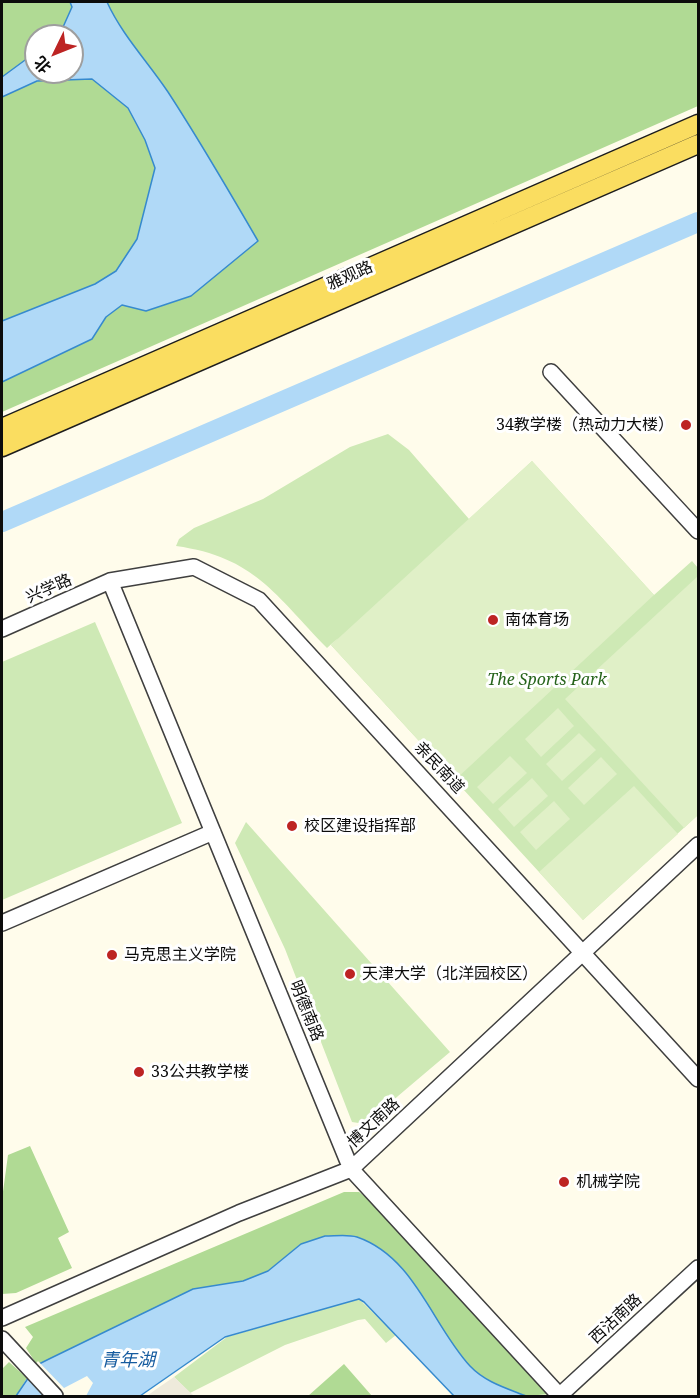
<!DOCTYPE html>
<meta charset="utf-8">
<style>
body{margin:0}
#map{position:relative;width:700px;height:1398px;overflow:hidden;background:#fffceb;font-family:"Noto Serif","Noto Sans SC",serif}
canvas{display:block}
.frame{position:absolute;inset:0;border:3px solid #0c0c0c;pointer-events:none}
.north{position:absolute;left:24px;top:24px;width:60px;height:60px;box-sizing:border-box;background:#fff;border:2px solid #9e9e9e;border-radius:50%;rotate:227deg;font-size:16px;font-weight:700;line-height:24px;text-align:center;color:#0c0c0c}
.north::after{content:'';display:block;margin:auto;width:21px;height:27px;background:#bd2423;clip-path:polygon(50% 0,100% 100%,50% 72%,0 100%)}
</style>
<div id="map">
<canvas width="700" height="1398"></canvas>
<div class="frame"></div>
<div class="north">北</div>
</div>
<script>
const context = document.querySelector('canvas').getContext('2d');
context.lineJoin = 'round';
function paint(path, color) {
  context.fillStyle = color;
  context.fill(path, 'evenodd');
}
function strokePath(path, color, width, dash) {
  context.strokeStyle = color;
  context.lineWidth = width;
  context.lineCap = dash ? 'butt' : 'round';
  context.setLineDash(dash || []);
  context.stroke(path);
}
function write(font, color, halo, rows, align = 'center') {
  context.font = font + ' "Noto Serif","Noto Sans SC",serif';
  context.lineWidth = 6;
  context.setLineDash([]);
  context.textBaseline = 'middle';
  context.strokeStyle = halo;
  context.fillStyle = color;
  for (const [text, x, y, turn = 0] of rows) {
    context.save();
    context.translate(x, y);
    context.rotate((+turn || 0) * Math.PI / 180);
    context.textAlign = isNaN(turn) ? turn : align;
    if (halo) context.strokeText(text, 0, 0);
    context.fillText(text, 0, 0);
    context.restore();
  }
}
const green = new Path2D(`
 M388,434L409,450L469,519L532,461L654,595L692,561L698,568V815L583,920L331,645L338,638L327,648C275,595 255,557 176,546L179,539L194,528L263,499L350,447Z
 M95,622L182,823L2,900V662Z
 M246,822L450,1052L365,1124L352,1122L285,949L235,843Z
 M359,1299L396,1335L386,1343L365,1319L358,1320L285,1345L190,1393L174,1377L227,1337Z`);
const forest = new Path2D(`
 M2,2H698V106L2,412ZM36,36H72V72H36Z
 M30,1146L69,1232L58,1238L72,1268L16,1293L2,1294V1199L8,1155Z
 M344,1192H359L367,1198L550,1394L526,1396L488,1381L471,1368L451,1343L301,1244L268,1271L243,1281L193,1289L37,1365L26,1348L33,1337L25,1327Z
 M9,1362L27,1378L16,1396H2V1369Z
 M344,1364L372,1396H308Z`);
const pitch = new Path2D(`
 M532,461L654,595L455,780L331,645Z
 M698,576V815L684,828L565,699Z
 M558,708L574,726L541,757L525,739Z
 M579,733L596,750L562,781L546,764Z
 M510,756L527,773L493,804L477,787Z
 M601,757L617,774L584,805L568,788Z
 M532,778L548,796L514,827L498,809Z
 M634,786L678,834L583,920L539,872Z
 M554,801L570,819L536,850L520,832Z`);
const plaza = new Path2D(`
 M174,1377L194,1396H147L155,1390Z`);
const water = new Path2D(`
 M70,2H107C122,35 148,62 168,92C200,141 229,191 258,241L191,296L146,311L122,305L106,317L92,339L2,382V321L95,284L116,271L137,239L155,168L145,140L128,108L92,79L37,81L2,97V77L36,52V72H72V36H59L72,7Z
 M325,1236C335,1236 348,1234 357,1237C415,1257 432,1325 470,1366C485,1382 506,1388 526,1396H454L364,1302L359,1299L225,1337L140,1396H16L37,1365L49,1359L193,1289L243,1281L268,1271L301,1244Z`);
const pier = new Path2D(`
 M38,1361L64,1388L87,1376L93,1383L86,1396H45L25,1376Z`);
const river = new Path2D(`
 M2,522L698,222`);
const minor = new Path2D(`
 M551,372L698,531
 M110,581L351,1169L560,1396
 M2,629L110,581L194,567L259,600L698,1079
 M2,923L213,832
 M2,1318L239,1213L351,1169L698,845
 M2,1339L55,1396
 M559,1396L698,1268`);
const major = new Path2D(`
 M2,428L698,124
 M2,447L698,144`);
const markers = [
 [686,425,6,"#bd2423"],
 [493,620,6,"#bd2423"],
 [292,826,6,"#bd2423"],
 [112,955,6,"#bd2423"],
 [350,974,6,"#bd2423"],
 [139,1072,6,"#bd2423"],
 [564,1182,6,"#bd2423"]
];
const streetNames = [
 ["雅观路",350,276,-24],
 ["兴学路",49,589,-24],
 ["亲民南道",439,768,47],
 ["明德南路",306,1011,68],
 ["博文南路",374,1123,-43],
 ["西沽南路",616,1319,-43]
];
const poiNames = [
 ["34教学楼（热动力大楼）",674,425,"right"],
 ["南体育场",505,620],
 ["校区建设指挥部",304,826],
 ["马克思主义学院",124,955],
 ["天津大学（北洋园校区）",362,974],
 ["33公共教学楼",151,1072],
 ["机械学院",576,1182]
];
const parkNames = [
 ["The Sports Park",547,680]
];
const waterNames = [
 ["青年湖",128,1361]
];
paint(green, '#cee9b5');
paint(forest, '#b0da94');
paint(pitch, '#e0f0c7');
paint(plaza, '#eeeadb');
paint(water, '#b0d9f7');
strokePath(water, '#368ace', 1.5);
paint(pier, '#fffceb');
strokePath(river, '#b0d9f7', 20);
strokePath(minor, '#3f3f3f', 18);
strokePath(major, '#1d1d1d', 21);
strokePath(minor, '#fff', 15);
strokePath(major, '#fadd60', 18);
for (const [x, y, r, color] of markers) {
  const dot = new Path2D();
  dot.arc(x, y, r, 0, 2 * Math.PI);
  context.fillStyle = color;
  context.fill(dot);
  strokePath(dot, '#fff', 2);
}
write('16px', '#0c0c0c', '#fff', streetNames);
write('16px', '#0c0c0c', '#fff', poiNames, 'left');
write('italic 16px', '#27641c', '#fff', parkNames);
write('italic 18px', '#155b9f', '#fff', waterNames);
</script>
